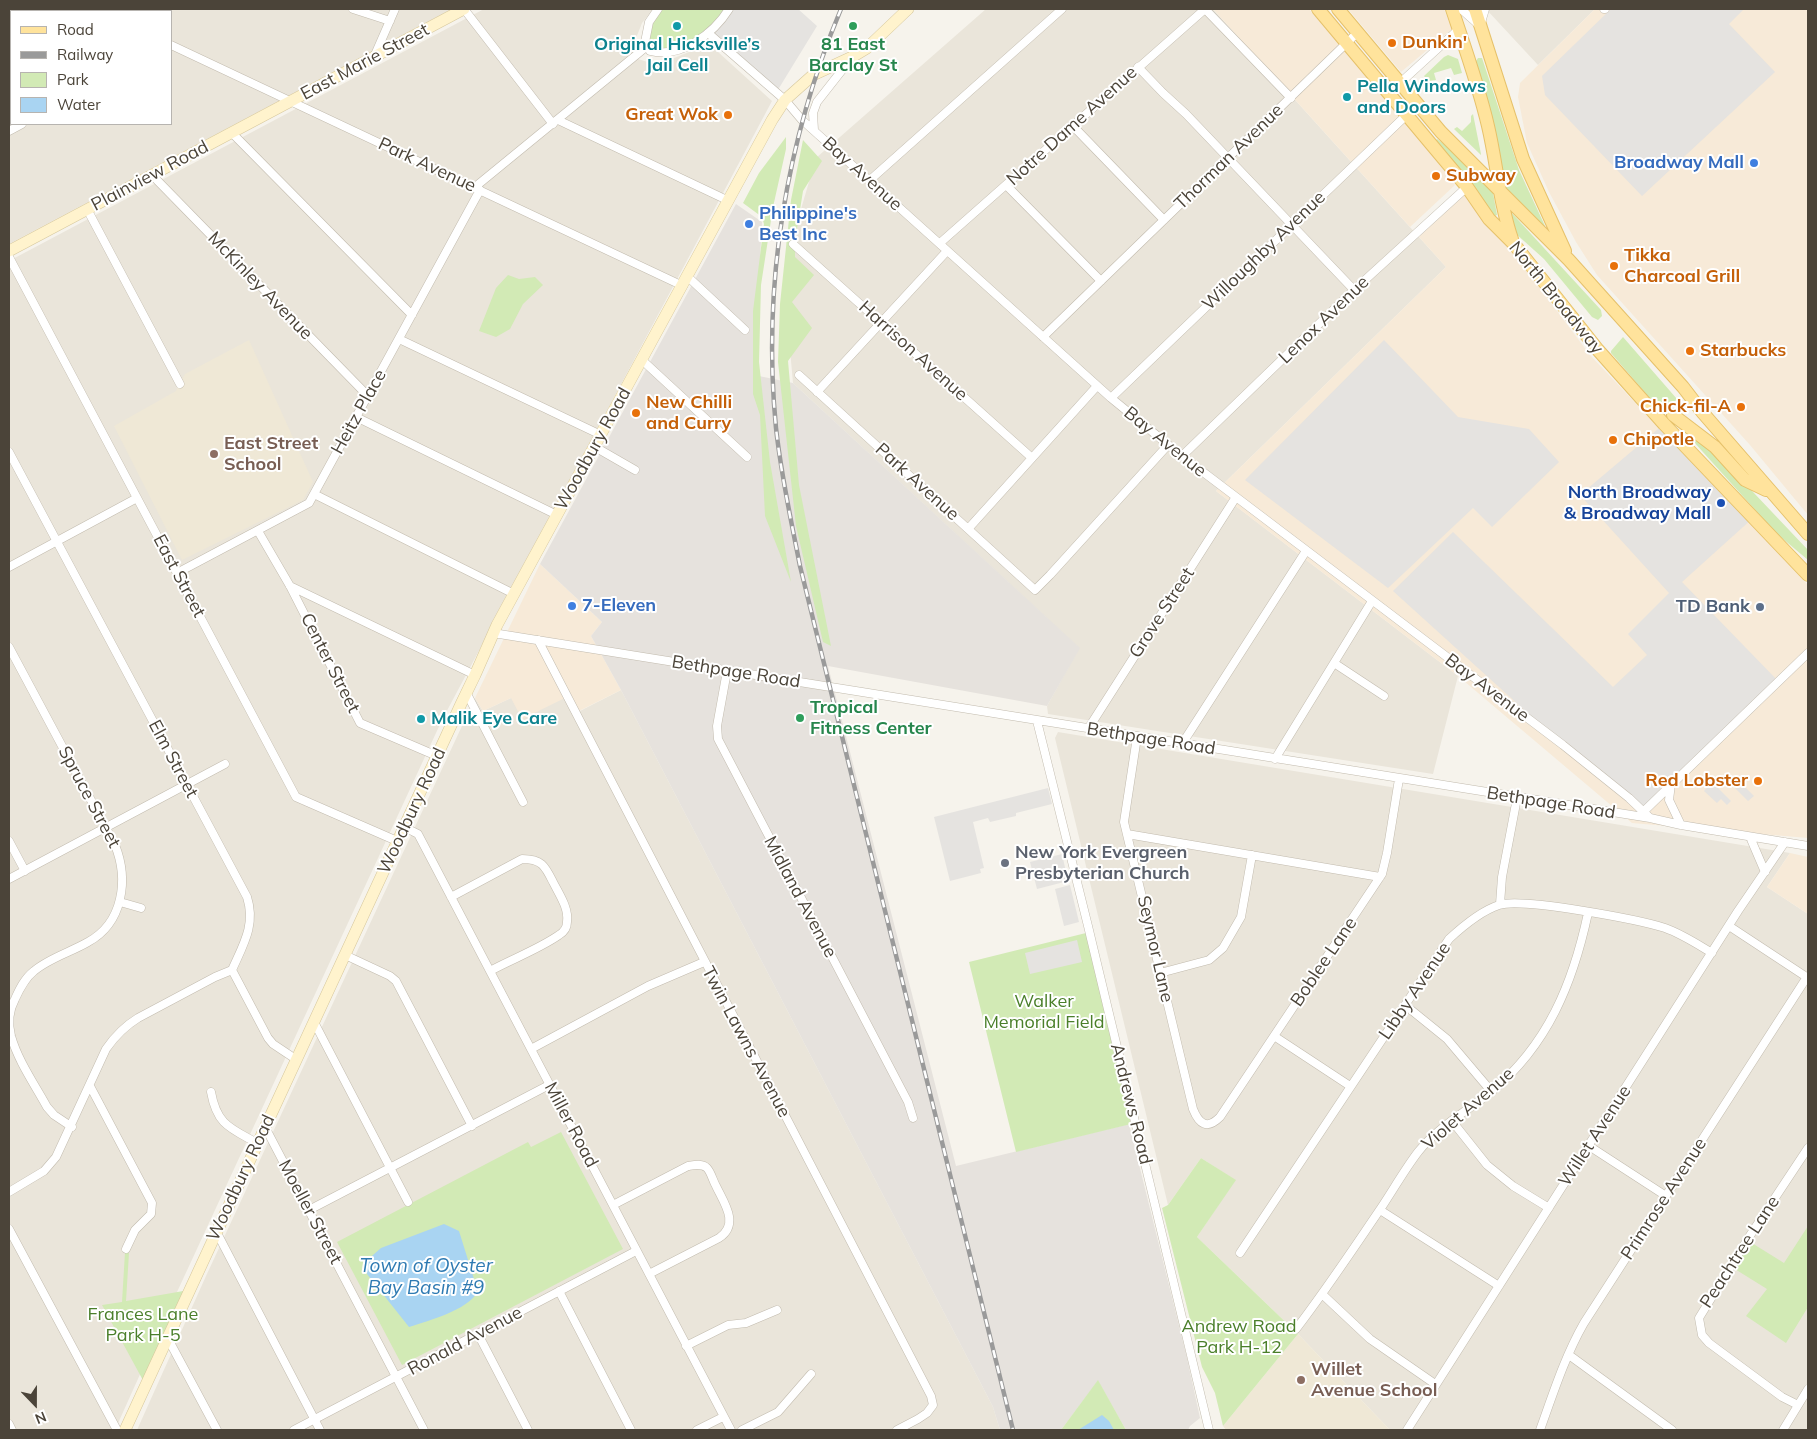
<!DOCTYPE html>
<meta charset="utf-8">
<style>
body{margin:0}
#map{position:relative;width:1817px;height:1439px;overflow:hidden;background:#f6f3ec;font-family:Mulish,sans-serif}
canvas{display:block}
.frame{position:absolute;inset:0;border:10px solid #4b4439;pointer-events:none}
.legend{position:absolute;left:10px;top:10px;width:162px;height:115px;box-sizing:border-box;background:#fff;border:1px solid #b7b4b0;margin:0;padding:6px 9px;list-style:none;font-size:15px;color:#4b4439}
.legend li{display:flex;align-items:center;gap:10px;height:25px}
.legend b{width:25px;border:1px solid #b7b4b0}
.north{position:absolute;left:10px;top:1379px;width:50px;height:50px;-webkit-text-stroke:4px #fff;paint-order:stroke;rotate:158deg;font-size:14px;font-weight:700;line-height:20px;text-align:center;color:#4b4439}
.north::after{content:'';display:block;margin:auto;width:18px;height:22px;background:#4b4439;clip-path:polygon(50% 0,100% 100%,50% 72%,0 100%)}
</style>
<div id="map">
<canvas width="1817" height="1439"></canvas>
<div class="frame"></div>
<ul class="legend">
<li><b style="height:6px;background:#ffe39c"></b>Road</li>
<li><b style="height:6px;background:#9a9a9a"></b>Railway</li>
<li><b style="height:14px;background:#d2eab5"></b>Park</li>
<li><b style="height:14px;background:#a9d4f2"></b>Water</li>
</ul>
<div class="north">N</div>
</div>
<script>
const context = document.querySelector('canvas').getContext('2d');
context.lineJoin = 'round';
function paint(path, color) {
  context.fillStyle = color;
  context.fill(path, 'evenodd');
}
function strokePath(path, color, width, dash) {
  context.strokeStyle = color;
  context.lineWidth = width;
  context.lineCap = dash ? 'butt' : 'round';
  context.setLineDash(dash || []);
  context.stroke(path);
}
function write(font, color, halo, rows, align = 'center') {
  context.font = font + ' Mulish,sans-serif';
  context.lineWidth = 4;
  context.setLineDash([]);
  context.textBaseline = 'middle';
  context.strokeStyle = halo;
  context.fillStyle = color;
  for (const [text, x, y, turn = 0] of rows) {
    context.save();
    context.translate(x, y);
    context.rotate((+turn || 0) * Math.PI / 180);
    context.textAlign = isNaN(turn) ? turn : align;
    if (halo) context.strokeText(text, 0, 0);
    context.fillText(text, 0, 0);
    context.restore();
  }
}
const residential = new Path2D(`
 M9,9H452L9,244ZM11,11H171V124H11Z
 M484,9H653L642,23L634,43L638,59L654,64L667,61L689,52L707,42L772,101L442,720L177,1292L115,1430H9V261Z
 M986,9H1213L1446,267L1216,491L1458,676L1433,774L1048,714L1047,706L1079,648L793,383L786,305L789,250L816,158Z
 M1486,9H1595L1538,65Z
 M621,690L993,1407L1000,1430H137L206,1276L475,698L483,711L511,698L569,696L578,712Z
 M1058,732L1790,853L1767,887L1808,914V1430H1390L1298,1334L1197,1237L1235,1180L1201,1158L1168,1205L1055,738Z`);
const commercial = new Path2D(`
 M1213,9H1309L1410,127L1455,185L1410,227Z
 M1348,9H1444L1452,29L1401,72Z
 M1595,9H1808V515L1750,445L1597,275L1576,242L1549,192L1527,143L1518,97L1520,83Z
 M1467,191L1590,355L1808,585V838L1632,823L1458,676L1216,491L1446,267L1419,237Z
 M540,564L602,622L591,636L621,690L577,712L569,696L522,719L511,698L483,711L475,698Z
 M1790,853L1808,857V914L1767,887Z`);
const industrial = new Path2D(`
 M736,204L762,222L754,375L793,383L1080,648L1047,706L828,666L956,1166L1129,1124L1187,1358L1200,1418L1190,1426L1188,1430H1126L1098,1381L1061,1430H1000L993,1407L621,690L591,636L602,622L540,564Z`);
const education = new Path2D(`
 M249,340L313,482L303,500L182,560L114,426L176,391L185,374Z
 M1298,1334L1390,1430H1226L1223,1426Z`);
const green = new Path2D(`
 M660,9H727L713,27L685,46L655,51L647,42L651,23Z
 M1448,55L1458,59L1462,73L1454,75L1451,68L1434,73L1436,80L1428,81L1424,76L1444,57Z
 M1478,58H1482L1519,170L1545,226L1542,228L1502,189L1476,61Z
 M1473,114L1481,154V155L1454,129L1457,127L1462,131L1471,122V116Z
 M786,137V149L773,207L761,285L759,362L770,462L791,582L765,516L760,415L753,394V311L764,224L762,217L743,203L759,173Z
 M1437,139L1456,153L1493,193L1497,215L1495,216L1479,194L1435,141Z
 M803,140L822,161L803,191L795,241V257L814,275L792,302L812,328L788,361L799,485L831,646L823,642L796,526L778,362L780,304L791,200Z
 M1509,210L1601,310L1602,316L1598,320L1592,317L1544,259L1514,232Z
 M508,275L519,279L535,277L543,285L523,304L510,329L496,337L479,331L496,288Z
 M1623,337L1677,399L1665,413L1659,409L1611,353V351Z
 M1691,436L1718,455L1808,550V560L1776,533L1693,441Z
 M1090,932L1131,1124L1016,1152L969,962Z
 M561,1132L623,1249L402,1365L337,1242L528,1142L531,1147Z
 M1201,1158L1236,1180L1197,1237L1298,1334L1223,1426L1215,1393L1202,1367L1162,1208L1168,1205Z
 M1808,1226V1307L1786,1343L1746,1316L1767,1289L1730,1266L1747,1240L1784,1263Z
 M125,1252L129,1253L126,1301L189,1290L145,1384L102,1305L122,1302Z
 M1098,1380L1126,1430H1061Z`);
const parking = new Path2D(`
 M729,9H798L817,26L776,93L708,33Z
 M1611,9H1744L1729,24L1775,72L1642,196L1545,95L1542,76Z
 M1384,340L1458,417L1529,429L1559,462L1492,527L1473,508L1388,588L1245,480Z
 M1664,424L1753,518L1682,582L1778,681L1643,812L1563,745L1393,591L1453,532L1613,687L1647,655L1628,634L1669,593L1580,495Z
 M1739,781L1754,796L1748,801L1733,786Z
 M1712,782L1731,801L1727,805L1721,799L1717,803L1704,791Z
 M1048,788L1052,804L1016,813V816L990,822L988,818L973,822L984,868L980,869L981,873L950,881L934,817Z
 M1062,854L1068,881L1037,889L1030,862Z
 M1070,885L1079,922L1064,926L1055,889Z
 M1077,940L1082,962L1030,974L1025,953Z`);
const water = new Path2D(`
 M444,1224L459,1231L478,1292C465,1311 431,1320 409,1327L367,1274L365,1262L381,1248Z
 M1102,1415L1109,1421L1114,1430H1078Z`);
const street = new Path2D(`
 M94,9L99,11
 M353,9L390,21
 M464,9L553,124
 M658,9L649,22L645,42L650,51C681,59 714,33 729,9
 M1205,9L1291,98
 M1461,9L1480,26L1485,9
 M1604,9H1605
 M9,11L14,9
 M133,11L134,9
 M708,33L785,100L802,120L1111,398L1182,456L1563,745L1629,798L1650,818
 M171,45L683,286
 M374,57L395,9
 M1138,67L1163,93L1186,114L1354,290
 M1400,83L1459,29
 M558,120L729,201
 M1072,125L1164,220
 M814,130L813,113L817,102L850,60
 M9,131L22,124
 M232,133L412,315
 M152,175L368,396
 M870,180L1062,9
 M1006,185L1101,281
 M475,187L646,47
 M87,209L180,384
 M940,243L1205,9
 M793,244L1032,458
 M9,257L296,797L397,841
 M688,277L745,330
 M1043,337L1357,33
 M399,339L601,435
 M642,360L747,457
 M799,375L1035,590L1050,575L1168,445
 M817,392L947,251
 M1111,398L1418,104
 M356,417L557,515
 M595,447L635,470
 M9,452L247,897C256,925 243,945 232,970
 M1182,456L1354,290L1467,187
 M314,494L514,594
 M968,529L1097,386
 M258,531L290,586L360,723L437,756
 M9,567L137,498
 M177,573L309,503L480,190
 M290,586L475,675
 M493,633L1650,818L1681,825L1808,846
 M538,640L931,1396L933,1405L927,1413L918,1419L897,1430
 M9,647L115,845C129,880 123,923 88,942C71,952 49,958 34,971C25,978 20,988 15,999C9,1010 8,1024 11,1036C18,1061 35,1085 47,1107L54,1115L72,1127
 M1334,663L1384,696
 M727,671L717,726L718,739L908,1102L913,1118
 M466,692L523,802
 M1037,721L1088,926L1209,1430
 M1088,729L1236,497
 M1137,737L1124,822L1193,1109C1199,1124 1207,1130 1220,1117L1382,874L1387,853L1399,779
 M1182,744L1306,551
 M1275,759L1372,601
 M1671,784L1669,800L1681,825
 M1641,814L1808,653
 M404,827L418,834L731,1430
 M1127,834L1380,877
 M1750,837L1765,872
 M9,841L25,871
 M9,879L225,764
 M451,897L522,859C542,859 545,866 553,882C559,894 569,908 567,922C567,927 564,932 559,935C539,949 512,959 490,971
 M120,902L141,908
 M1500,904L1502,877L1517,798
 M1729,926L1808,978
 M345,955L390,976L396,981L472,1126
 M232,970L268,1038L273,1044L297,1060
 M1160,973L1209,960L1223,948L1241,917L1252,855
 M1405,1005L1447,1039L1491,1091
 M314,1022L408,1202
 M1274,1036L1350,1086
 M531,1049L648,986L704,962
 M90,1086L152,1203L151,1214L135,1230L126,1249
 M211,1092C217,1125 230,1128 257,1143
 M1452,1121L1487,1165L1513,1186L1549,1208
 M265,1127L424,1430
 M1589,1146L1666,1196
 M9,1192L44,1171L56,1157L106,1049C115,1036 125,1026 138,1018L215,977L232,970
 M613,1205L688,1166C694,1165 702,1163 707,1168C711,1172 713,1181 716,1186C724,1203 740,1224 719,1238L649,1274
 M309,1210L549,1085
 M1380,1210L1499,1286
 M9,1229L117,1430
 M216,1231L320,1430
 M1240,1253L1449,939C1463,926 1481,911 1499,905C1521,897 1640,920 1665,928C1682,934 1697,944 1712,953
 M559,1291L631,1430
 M1322,1294L1370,1339L1435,1384
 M1296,1329C1326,1290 1353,1249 1381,1208C1393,1190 1405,1169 1418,1152C1438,1127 1467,1111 1491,1092C1548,1045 1573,983 1588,913
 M478,1334L528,1430
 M167,1337L217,1430
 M686,1346L728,1325L746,1323L777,1310
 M1569,1355L1672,1430
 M1798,1405L1782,1397L1709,1343L1702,1335L1699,1318L1747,1240L1808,1148
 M9,1424L12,1430
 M294,1430L636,1251
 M697,1430L723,1417
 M742,1430L778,1412L811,1374
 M1407,1430L1738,911L1785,842
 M1540,1430C1553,1394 1565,1356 1584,1323L1807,977
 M1783,1430L1808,1389`);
const secondary = new Path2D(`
 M9,251L464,9
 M125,1430L461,704L475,675L497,625L772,120L785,100L813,75L852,57L867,48L908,9`);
const primary = new Path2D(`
 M1318,9L1467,187L1489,219L1514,244L1598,350L1664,424L1808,575
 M1338,9L1441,132L1569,260L1683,387L1703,413L1808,534
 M1452,9C1465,48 1479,87 1488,126C1497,164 1499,202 1512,239
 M1475,9L1523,159L1565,251
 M1673,415L1715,447L1745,480L1766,490`);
const rail = new Path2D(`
 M841,9C786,140 762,286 776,428C781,475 791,520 800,566L1013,1430`);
const markers = [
 [677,26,5,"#0f9aa8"],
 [853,26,5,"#2e9e5b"],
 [1392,43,5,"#e8710a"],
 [1347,97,5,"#0f9aa8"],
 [728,115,5,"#e8710a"],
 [1754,163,5,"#3f7fe0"],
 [1436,176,5,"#e8710a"],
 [749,224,5,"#3f7fe0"],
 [1614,266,5,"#e8710a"],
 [1690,351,5,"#e8710a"],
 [1741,407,5,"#e8710a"],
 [636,413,5,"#e8710a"],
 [1613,440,5,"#e8710a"],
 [214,454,5,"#8d6e63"],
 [1721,503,5,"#1a4fb4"],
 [572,606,5,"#3f7fe0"],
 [1760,607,5,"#5c6f8a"],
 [800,718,5,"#2e9e5b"],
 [421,719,5,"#0f9aa8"],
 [1758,781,5,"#e8710a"],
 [1005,863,5,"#6b7280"],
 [1301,1380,5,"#8d6e63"]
];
const foodNames = [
 ["Dunkin'",1402,43],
 ["Great Wok",718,115,"right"],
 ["Subway",1446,176],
 ["Tikka",1624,256],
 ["Charcoal Grill",1624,277],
 ["Starbucks",1700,351],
 ["New Chilli",646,403],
 ["and Curry",646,424],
 ["Chick-fil-A",1731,407,"right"],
 ["Chipotle",1623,440],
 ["Red Lobster",1748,781,"right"]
];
const cultureNames = [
 ["Original Hicksville’s",677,45,"center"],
 ["Jail Cell",677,66,"center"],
 ["Pella Windows",1357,87],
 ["and Doors",1357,108],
 ["Malik Eye Care",431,719]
];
const leisureNames = [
 ["81 East",853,45],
 ["Barclay St",853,66],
 ["Tropical",810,708,"left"],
 ["Fitness Center",810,729,"left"]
];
const streetNames = [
 ["East Marie Street",365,62,-28],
 ["Notre Dame Avenue",1072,126,-42],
 ["Thorman Avenue",1229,157,-44],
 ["Park Avenue",427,165,25],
 ["Bay Avenue",862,174,42],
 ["Plainview Road",150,176,-28],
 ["Willoughby Avenue",1264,251,-44],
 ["McKinley Avenue",260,286,46],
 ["North Broadway",1556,298,51],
 ["Lenox Avenue",1324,320,-44],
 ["Harrison Avenue",913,351,42],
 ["Heitz Place",359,412,-61],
 ["Bay Avenue",1165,442,39],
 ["Woodbury Road",593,449,-61],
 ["Park Avenue",917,482,42],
 ["East Street",179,576,62],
 ["Grove Street",1162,613,-57],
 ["Center Street",330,663,63],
 ["Bethpage Road",736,672,9],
 ["Bay Avenue",1487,688,37],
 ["Bethpage Road",1151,739,9],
 ["Elm Street",173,759,62],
 ["Spruce Street",89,797,62],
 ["Bethpage Road",1551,803,9],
 ["Woodbury Road",412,811,-65],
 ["Midland Avenue",800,897,62],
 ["Seymor Lane",1155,949,77],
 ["Boblee Lane",1324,962,-56],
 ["Libby Avenue",1415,991,-56],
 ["Twin Lawns Avenue",746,1042,62],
 ["Andrews Road",1131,1104,76],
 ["Violet Avenue",1468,1109,-41],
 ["Miller Road",571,1125,62],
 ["Willet Avenue",1595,1136,-57],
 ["Woodbury Road",241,1178,-65],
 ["Primrose Avenue",1664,1199,-57],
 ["Moeller Street",310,1212,62],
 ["Peachtree Lane",1740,1252,-57],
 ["Ronald Avenue",465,1341,-28]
];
const shopNames = [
 ["Broadway Mall",1744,163,"right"],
 ["Philippine's",759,214],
 ["Best Inc",759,235],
 ["7-Eleven",582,606]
];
const educationNames = [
 ["East Street",224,444],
 ["School",224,465],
 ["Willet",1311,1370],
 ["Avenue School",1311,1391]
];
const transitNames = [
 ["North Broadway",1711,493],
 ["& Broadway Mall",1711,514]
];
const serviceNames = [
 ["TD Bank",1750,607]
];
const worshipNames = [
 ["New York Evergreen",1015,853],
 ["Presbyterian Church",1015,874]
];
const parkNames = [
 ["Walker",1044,1002],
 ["Memorial Field",1044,1023],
 ["Frances Lane",143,1315],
 ["Park H-5",143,1336],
 ["Andrew Road",1239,1327],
 ["Park H-12",1239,1348]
];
const waterNames = [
 ["Town of Oyster",426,1266],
 ["Bay Basin #9",426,1288]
];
paint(residential, '#eae5da');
paint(commercial, '#f7ead8');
paint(industrial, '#e6e2dd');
paint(education, '#efe8d6');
paint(green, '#d2eab5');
paint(parking, '#e5e3e0');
paint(water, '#a9d4f2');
strokePath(street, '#c2bbae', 9);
strokePath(secondary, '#d6c79b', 12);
strokePath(primary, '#e6c16a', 14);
strokePath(street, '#fff', 8);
strokePath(secondary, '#fff3cd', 11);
strokePath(primary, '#ffe39c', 12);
strokePath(rail, '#9a9a9a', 4.5);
strokePath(rail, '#fff', 2.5, [8]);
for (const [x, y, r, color] of markers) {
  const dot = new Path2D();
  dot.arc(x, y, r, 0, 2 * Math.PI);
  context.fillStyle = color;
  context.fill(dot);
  strokePath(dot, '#fff', 2);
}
write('bold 18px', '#c56008', '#fff', foodNames, 'left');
write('bold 18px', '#0d838f', '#fff', cultureNames, 'left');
write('bold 18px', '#27864d', '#fff', leisureNames);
write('18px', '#4b4439', '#fff', streetNames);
write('bold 18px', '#366cbe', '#fff', shopNames, 'left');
write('bold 18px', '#785e54', '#fff', educationNames, 'left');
write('bold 18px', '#164399', '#fff', transitNames, 'right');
write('bold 18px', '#4e5e75', '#fff', serviceNames, 'right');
write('bold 18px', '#5b616d', '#fff', worshipNames, 'left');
write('18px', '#4a7f2a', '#fff', parkNames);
write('italic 19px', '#2e7ab2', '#fff', waterNames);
</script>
